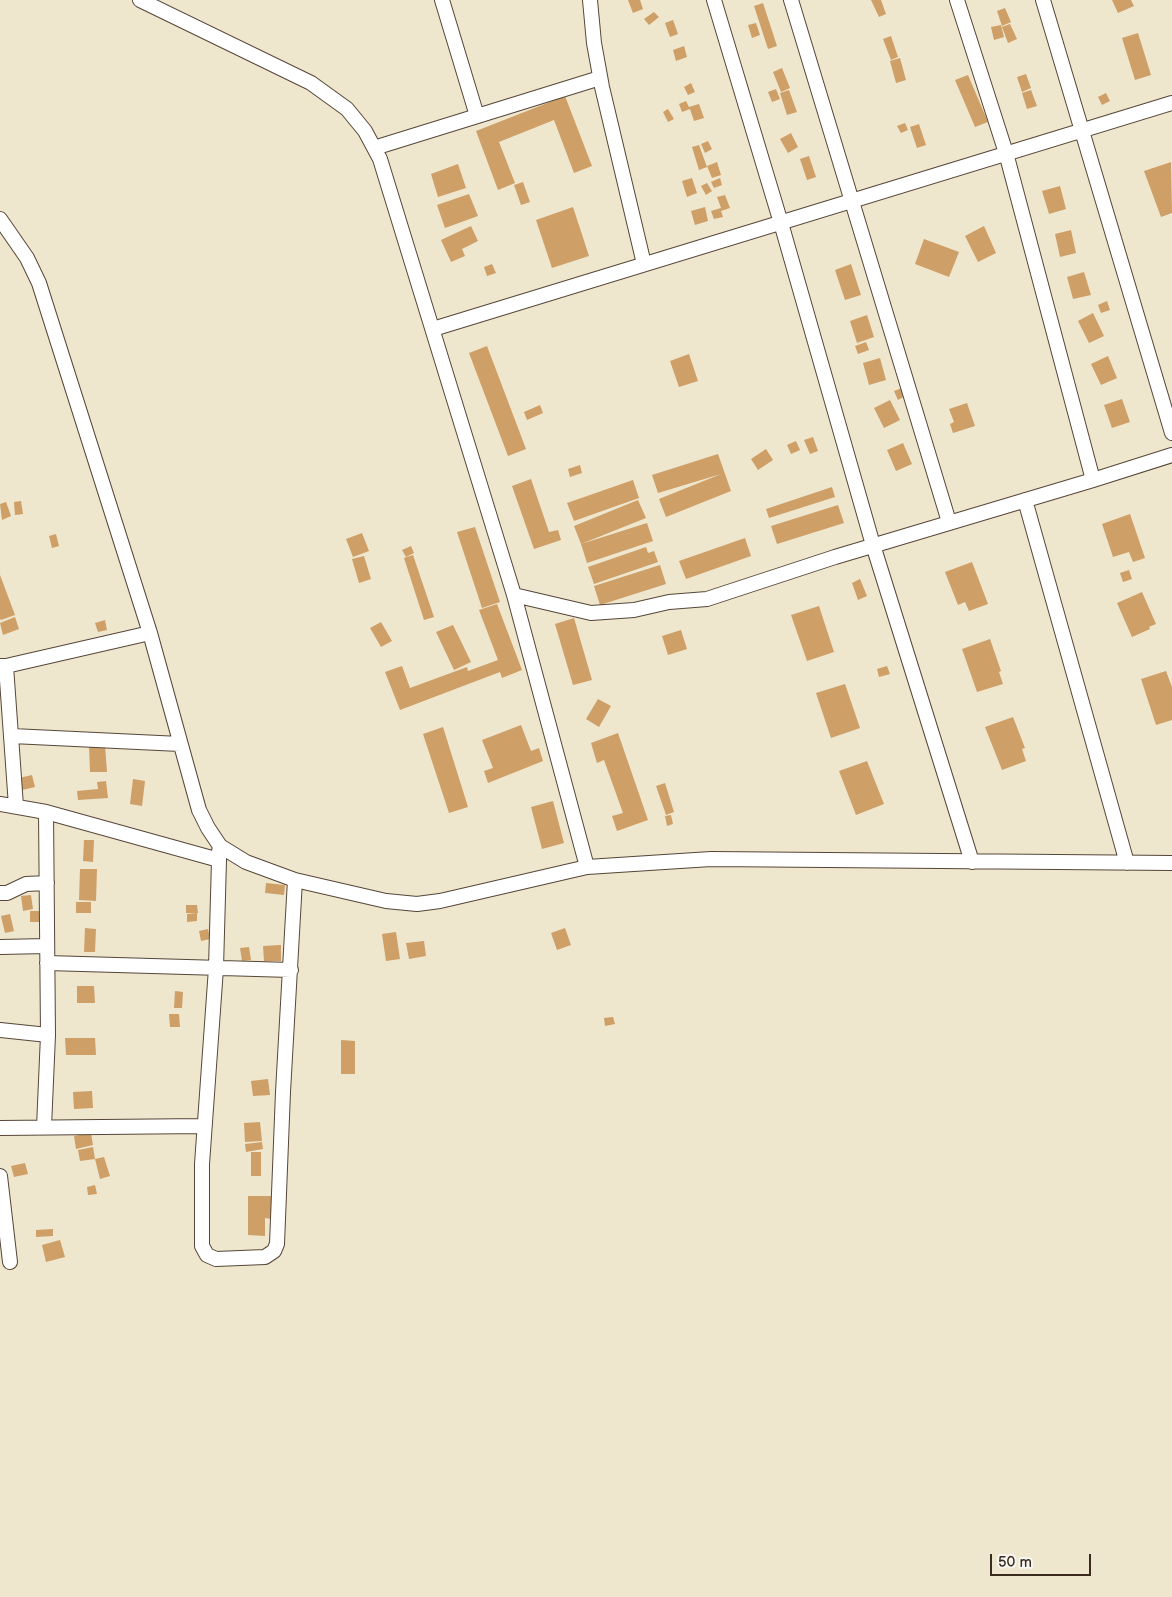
<!DOCTYPE html>
<style>
body{margin:0}
#map{position:relative;width:1172px;height:1597px;overflow:hidden;background:#efe6ce;font-family:"Balsamiq Sans",sans-serif}
canvas{display:block}
.scale{position:absolute;left:990px;top:1554px;width:101px;height:22px;box-sizing:border-box;border:2px solid #3b2a1e;border-top:0;padding-left:6px;font-size:15px;line-height:18px;white-space:nowrap;color:#3b2a1e;-webkit-text-stroke:4px #f6f6f2;paint-order:stroke}
</style>
<div id="map">
<canvas width="1172" height="1597"></canvas>
<div class="scale">50 m</div>
</div>
<script>
const context = document.querySelector('canvas').getContext('2d');
context.lineJoin = 'round';
function paint(path, color) {
  context.fillStyle = color;
  context.fill(path, 'evenodd');
}
function strokePath(path, color, width, dash) {
  context.strokeStyle = color;
  context.lineWidth = width;
  context.lineCap = dash ? 'butt' : 'round';
  context.setLineDash(dash || []);
  context.stroke(path);
}
const building = new Path2D(`
 M628,0H640L643,9L633,13Z
 M871,0H881L886,14L879,17Z
 M1112,0H1131L1134,6L1118,13Z
 M763,3L777,46L768,49L754,6Z
 M1005,8L1011,22L1002,26L997,11Z
 M654,12L659,17L649,25L644,19Z
 M673,20L678,34L670,37L665,23Z
 M756,23L760,35L752,38L748,25Z
 M1010,24L1017,39L1008,43L1002,27Z
 M1001,25L1004,37L994,40L991,27Z
 M1138,33L1151,75L1135,80L1122,38Z
 M891,36L898,57L891,60L883,39Z
 M684,46L687,57L676,61L673,50Z
 M900,58L906,80L896,83L890,61Z
 M782,68L790,88L781,92L773,72Z
 M1026,74L1031,88L1022,92L1017,77Z
 M968,75L988,122L975,127L955,80Z
 M691,83L695,92L688,95L684,87Z
 M776,89L780,99L772,102L768,92Z
 M789,90L797,112L787,115L780,93Z
 M1031,90L1037,106L1027,109L1022,93Z
 M1106,93L1110,101L1102,105L1098,97Z
 M565,96L592,166L574,173L554,120L499,142L515,183L498,190L476,131Z
 M686,101L689,107L699,104L704,118L694,121L690,109L682,112L679,104Z
 M668,109L674,119L668,122L663,112Z
 M905,123L908,130L901,133L897,126Z
 M919,124L926,145L917,148L910,127Z
 M791,133L798,147L788,153L780,139Z
 M708,141L712,149L705,153L701,144Z
 M699,145L707,167L699,170L692,147Z
 M809,156L816,177L807,180L800,159Z
 M717,162L721,175L712,178L707,166Z
 M1171,162L1172,213L1161,217L1144,171Z
 M458,164L466,188L438,197L431,174Z
 M692,178L697,193L687,197L682,181Z
 M720,178L722,185L714,188L711,182Z
 M523,182L530,202L521,205L514,185Z
 M707,183L712,191L706,195L701,186Z
 M1060,186L1066,209L1049,214L1042,191Z
 M469,194L478,216L445,228L437,205Z
 M725,195L730,208L721,211L723,217L714,219L711,211L721,208L717,197Z
 M573,207L589,256L552,268L536,220Z
 M705,207L708,221L695,225L691,211Z
 M471,226L478,241L462,249L465,256L451,262L441,240Z
 M984,226L996,253L978,262L965,236Z
 M1071,230L1076,253L1060,257L1055,234Z
 M924,239L959,252L949,277L915,264Z
 M492,264L496,273L487,276L484,267Z
 M851,264L861,295L845,300L835,270Z
 M1084,272L1091,295L1073,299L1067,277Z
 M1107,301L1110,310L1101,313L1098,305Z
 M1093,313L1104,336L1089,343L1078,321Z
 M867,315L874,337L857,343L850,321Z
 M866,342L869,350L858,354L855,346Z
 M487,346L526,449L508,456L469,353Z
 M689,354L698,381L679,387L670,361Z
 M1108,356L1117,378L1101,385L1091,364Z
 M880,358L886,380L869,385L863,363Z
 M902,388L905,396L898,400L894,391Z
 M1122,399L1130,422L1112,428L1104,405Z
 M890,400L900,420L884,428L874,408Z
 M967,403L975,426L953,433L950,424L954,422L949,409Z
 M540,405L543,413L527,420L524,412Z
 M813,437L818,451L810,454L804,440Z
 M796,441L800,450L791,454L787,445Z
 M903,443L912,464L896,471L887,450Z
 M766,449L773,460L758,470L751,459Z
 M718,454L731,491L666,517L659,499L721,474L658,493L652,475Z
 M580,465L582,473L570,477L568,469Z
 M531,479L549,532L558,530L561,540L534,549L512,486Z
 M633,480L639,498L574,521L567,503Z
 M832,487L835,497L769,518L766,509Z
 M638,500L646,518L581,544L574,526Z
 M21,501L23,514L15,515L14,502Z
 M6,502L11,516L2,520L0,504Z
 M838,505L844,523L777,544L771,526Z
 M1130,514L1145,558L1133,562L1129,552L1113,557L1102,524Z
 M647,523L653,541L587,563L581,544Z
 M475,527L500,602L482,608L457,532Z
 M362,533L369,551L353,557L346,539Z
 M56,534L59,546L52,548L49,536Z
 M745,538L751,556L686,579L679,561Z
 M411,546L414,553L406,557L402,550Z
 M646,547L648,553L654,551L658,562L594,584L588,567Z
 M413,555L434,617L424,620L404,558Z
 M364,556L371,579L359,583L352,559Z
 M972,562L988,604L969,611L965,602L958,605L945,572Z
 M660,565L666,584L600,605L594,586Z
 M1129,570L1132,579L1123,582L1120,573Z
 M0,575L15,615L1,620L0,619Z
 M860,579L867,596L858,600L852,583Z
 M1142,592L1156,624L1149,627L1150,629L1132,637L1117,603Z
 M497,604L522,670L502,678L500,672L400,710L385,672L402,666L410,688L467,667L468,671L498,660L479,610Z
 M819,606L834,652L807,661L791,615Z
 M15,617L19,629L3,635L0,623Z
 M574,618L592,680L573,685L555,624Z
 M105,620L107,630L98,632L95,623Z
 M381,622L392,641L381,647L370,628Z
 M453,625L471,662L454,670L436,632Z
 M681,630L687,649L668,655L662,636Z
 M990,639L1001,671L999,672L1003,684L977,692L962,649Z
 M887,666L890,674L879,677L877,669Z
 M1166,671L1172,687V720L1156,725L1141,679Z
 M845,684L860,728L831,738L816,693Z
 M598,699L611,706L599,727L586,719Z
 M1013,717L1025,748L1022,749L1026,761L1002,770L985,727Z
 M521,725L531,751L539,748L543,761L488,783L484,771L493,768L482,740Z
 M443,727L468,807L449,813L423,734Z
 M618,733L648,820L617,831L612,816L623,813L604,760L597,763L591,743Z
 M105,745L107,772H90L89,746Z
 M867,761L884,804L856,815L839,771Z
 M32,775L35,787L22,790L19,778Z
 M133,779L145,781L142,806L130,804Z
 M106,781L108,798L78,800L77,791L98,789L97,782Z
 M665,783L674,812L666,815L656,786Z
 M553,801L564,843L542,849L531,807Z
 M671,815L673,824L667,826L665,816Z
 M84,840H94L93,862L83,861Z
 M80,869H97L96,901L79,900Z
 M266,883L285,885L284,895L265,893Z
 M31,895L33,909L23,911L21,896Z
 M76,902H91V913H76Z
 M186,905H197L198,913H186Z
 M30,911H42V922H30Z
 M197,913V921L187,922V914Z
 M10,914L14,931L5,933L1,916Z
 M85,928L96,929L95,952H84Z
 M565,928L571,945L557,950L551,933Z
 M208,929L210,939L201,941L199,931Z
 M396,932L400,959L386,961L382,934Z
 M424,941L426,956L409,959L406,943Z
 M281,945V961H264L263,946Z
 M249,947L251,960L242,961L240,948Z
 M77,986H94L95,1003H77Z
 M175,991L183,992L182,1008H174Z
 M169,1014H179L180,1027H170Z
 M613,1017L615,1024L605,1026L604,1018Z
 M65,1038H95L96,1055H66Z
 M341,1040L355,1041V1074H341Z
 M268,1079L270,1095L253,1096L251,1081Z
 M92,1091L93,1108L74,1109L73,1092Z
 M260,1122L262,1141L245,1142L244,1123Z
 M91,1133L93,1145L76,1149L74,1136Z
 M262,1142L263,1149L246,1152L245,1144Z
 M93,1147L95,1159L80,1161L78,1150Z
 M251,1152H261V1176H251Z
 M104,1157L110,1176L100,1179L95,1159Z
 M25,1163L28,1174L14,1177L11,1166Z
 M95,1185L97,1194L88,1195L87,1187Z
 M248,1196H271V1219L265,1218V1236L248,1235Z
 M53,1229V1236L36,1237V1230Z
 M60,1240L65,1257L46,1262L42,1245Z`);
const minor = new Path2D(`
 M140,0L311,83L347,109L365,131L380,159L514,595L587,867
 M442,0L477,116
 M590,0L594,43L602,87L644,264
 M714,0L781,223L873,545L972,862
 M791,0L949,522
 M957,0L1006,153L1093,480
 M1043,0L1172,433
 M374,148L600,78
 M0,219L27,258L39,283L150,633L199,810L208,828L220,846L246,862L295,880L386,901L417,904L440,901L587,867L711,859L1172,863
 M433,329L1172,103
 M1025,500L1127,863
 M514,595L591,613L634,610L669,602L707,599L835,557L1093,480L1172,455
 M0,666H6L150,633
 M6,666L16,806
 M12,736L180,744
 M0,804L46,812L219,860V851
 M219,860L216,968L202,1164V1246L207,1255L216,1259L265,1257L274,1251L277,1244L283,1092L295,880
 M0,893H7L26,884L47,883
 M0,947L47,946
 M47,963L291,970
 M0,1030L48,1035
 M44,1127L48,1035L46,812
 M0,1128L204,1126
 M0,1176L10,1262`);
paint(building, '#ce9f67');
strokePath(minor, '#564638', 16);
strokePath(minor, '#fff', 14);
</script>
